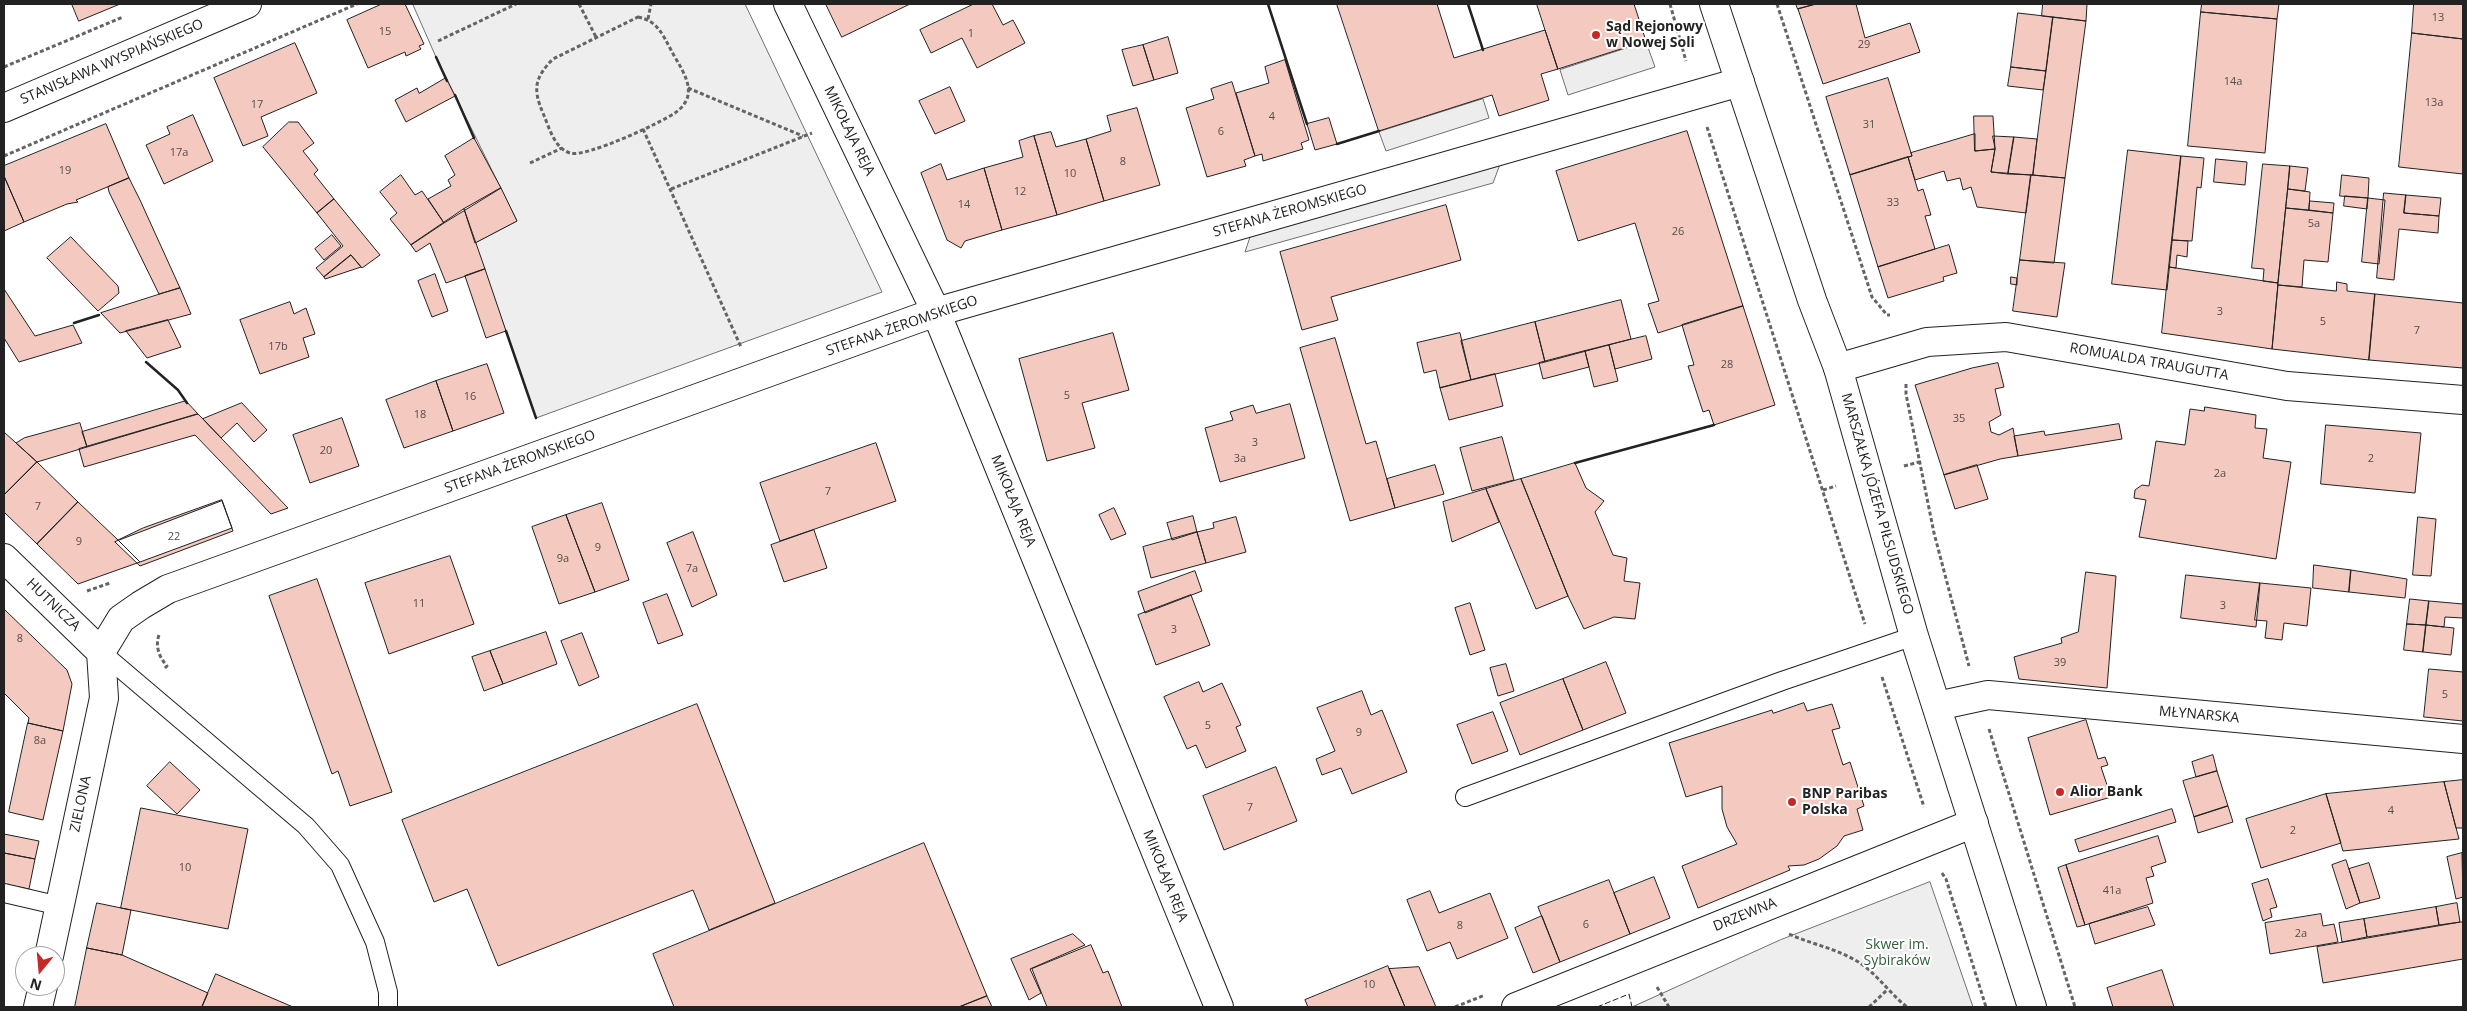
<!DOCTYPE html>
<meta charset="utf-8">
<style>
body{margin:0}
#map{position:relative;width:2467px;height:1011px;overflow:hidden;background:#fff;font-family:"Open Sans",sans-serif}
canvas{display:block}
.frame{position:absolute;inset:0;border:5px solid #222;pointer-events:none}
.north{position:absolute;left:15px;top:946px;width:50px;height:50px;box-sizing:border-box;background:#fff;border:1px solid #a7a7a7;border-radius:50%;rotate:197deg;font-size:14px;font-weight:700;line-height:20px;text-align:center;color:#222}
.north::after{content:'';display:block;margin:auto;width:18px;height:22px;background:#c62828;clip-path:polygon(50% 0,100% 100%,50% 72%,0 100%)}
</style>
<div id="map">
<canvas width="2467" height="1011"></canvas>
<div class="frame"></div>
<div class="north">N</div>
</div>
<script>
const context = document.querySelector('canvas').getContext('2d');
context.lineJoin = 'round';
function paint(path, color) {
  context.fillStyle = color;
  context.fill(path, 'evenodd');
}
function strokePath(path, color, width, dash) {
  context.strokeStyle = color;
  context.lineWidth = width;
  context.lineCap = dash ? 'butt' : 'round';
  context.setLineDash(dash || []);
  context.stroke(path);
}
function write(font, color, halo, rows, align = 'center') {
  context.font = font + ' "Open Sans",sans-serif';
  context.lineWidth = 4;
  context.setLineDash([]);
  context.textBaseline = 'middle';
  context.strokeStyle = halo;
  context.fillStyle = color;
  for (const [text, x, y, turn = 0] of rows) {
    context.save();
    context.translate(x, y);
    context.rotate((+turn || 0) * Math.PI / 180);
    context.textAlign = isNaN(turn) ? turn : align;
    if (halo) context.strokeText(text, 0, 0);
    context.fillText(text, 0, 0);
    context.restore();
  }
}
const green = new Path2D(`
 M413,4H745L882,292L536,418L475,243L517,221L436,57Z
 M1930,882L1973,1007H1632L1780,940Z`);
const parking = new Path2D(`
 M1646,42L1655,67L1568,95L1560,70Z
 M1483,99L1489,118L1386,151L1379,132Z
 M1505,151L1493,183L1245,252L1255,222Z`);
const building = new Path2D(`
 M72,4H120L79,21Z
 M382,4H405L424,44L419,46L421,49L406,56L405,52L368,68L347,20Z
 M826,4H910L842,37Z
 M974,4H992L1003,25L1013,20L1025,43L977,68L962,38L931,53L920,30Z
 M1337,4H1437L1454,58L1545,30L1558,69L1541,74L1549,100L1499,116L1492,95L1379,131Z
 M1537,4H1634L1646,41L1558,69Z
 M1796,4H1816L1798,9Z
 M1816,4H1856L1865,38L1910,23L1920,52L1823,84L1798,9Z
 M2043,4H2087L2086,21L2042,16Z
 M2202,4H2279L2277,19L2201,12Z
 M2414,4H2463V39L2412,33Z
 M2201,12L2277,19L2265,153L2188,146Z
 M2018,13L2053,17L2046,71L2011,67Z
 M2053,17L2086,21L2065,178L2033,175Z
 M2412,33L2463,39V174L2399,167Z
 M1168,37L1178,73L1154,80L1143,45Z
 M295,43L317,93L261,117L268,136L243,146L214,78Z
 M1143,45L1154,80L1133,86L1122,50Z
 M1285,60L1309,140L1301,143L1303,149L1263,161L1262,154L1255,156L1236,93L1269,83L1265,67Z
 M2011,67L2046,71L2043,90L2008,86Z
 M446,78L455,96L406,122L395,100L417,88L419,93Z
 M1888,78L1912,156L1850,175L1826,97Z
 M1232,82L1255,156L1244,160L1246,166L1207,177L1186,108L1214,99L1211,89Z
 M950,87L965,121L935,134L919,101Z
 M1137,108L1160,185L1104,201L1086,139L1111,131L1107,116Z
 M193,115L213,161L164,184L146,145L170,134L167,127Z
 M1974,116H1993L1995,149L1975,151Z
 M1329,118L1337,144L1315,150L1307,124Z
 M289,122H298L314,143L303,151L318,170L314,174L334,199L317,213L263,147Z
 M106,124L129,178L76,200L78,202L67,204L24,222L4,176V166Z
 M1687,131L1743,306L1658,333L1648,304L1659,301L1635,223L1578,241L1556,171Z
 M1051,132L1056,147L1086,139L1104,201L1057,215L1034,136Z
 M1975,134V151L1995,149L1991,172L2031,175L2026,213L1977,207L1971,187L1963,190L1960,178L1947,181L1944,171L1915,180L1908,157L1912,156L1911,153Z
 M1034,136L1057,215L1002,230L984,168L1023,157L1019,141Z
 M1993,136L2014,137L2008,174L1991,172L1995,149Z
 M2014,137L2037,139L2033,175L2008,174Z
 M474,138L501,188L444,223L428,199L451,186L448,180L455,175L445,156Z
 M2128,150L2181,156L2167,290L2112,284Z
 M2181,156L2204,158L2201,188L2197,187L2192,241L2172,240Z
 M1908,157L1918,191L1923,189L1931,215L1925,216L1935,249L1878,267L1850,175Z
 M2216,159L2247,162L2245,185L2214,182Z
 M941,164L947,180L984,168L1002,230L965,241L961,248L947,240L921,173Z
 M2263,164L2290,166L2278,283L2263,281L2264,269L2252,268Z
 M2290,166L2308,168L2305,191L2288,189Z
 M401,175L415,195L422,191L444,223L411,245L390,219L397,213L380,192Z
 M2031,175L2065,178L2054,263L2020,260Z
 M2342,175L2369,178L2368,198L2340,196Z
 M4,176L24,222L4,231Z
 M129,178L140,200L180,288L159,294L109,192L108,187Z
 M501,188L517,221L475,243L464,209Z
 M2288,189L2310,192L2309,210L2286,208Z
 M2384,193L2406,195L2404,213L2439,216L2438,233L2399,229L2394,280L2377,278Z
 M2406,195L2441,198L2439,216L2404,213Z
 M2345,196L2368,198L2367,209L2344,206Z
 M2368,198L2385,200L2379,264L2362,262Z
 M334,199L380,255L362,268L351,255L324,277L316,268L343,246L317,213Z
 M2310,201L2334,203L2333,213L2309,210Z
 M1446,205L1461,260L1331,297L1338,320L1302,330L1280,252Z
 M2286,208L2333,213L2328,262L2304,260L2302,287L2278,285Z
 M464,209L485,269L446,283L430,243L416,252L411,245Z
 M332,235L341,246L324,260L315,249Z
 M71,237L118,286L119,293L98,311L47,258Z
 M2172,240L2188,241L2187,257L2177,255L2176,268L2169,267Z
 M1949,245L1957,273L1943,277L1944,281L1888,298L1878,267Z
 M351,255L361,267L325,279L324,277Z
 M2020,260L2065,263L2057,317L2013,311Z
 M2169,267L2278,283L2272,349L2162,333Z
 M485,269L506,331L486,338L465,276Z
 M435,274L448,311L432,317L418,281Z
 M2011,277L2017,278V285L2011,284Z
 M2337,282L2347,284V291L2375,294L2369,360L2272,349L2278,285L2336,291Z
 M180,288L191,314L120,333L101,313Z
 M4,289L35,336L73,325L82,343L19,362L4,338Z
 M2375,294L2463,303V368L2369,360Z
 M1621,300L1631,339L1545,362L1535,322Z
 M290,302L294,314L306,308L315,334L303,338L309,357L260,374L240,320Z
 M1743,306L1775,405L1714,425L1709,410L1703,412L1688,366L1694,365L1682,325Z
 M168,320L181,347L147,358L126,331Z
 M1535,322L1545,362L1471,380L1461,341Z
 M1113,333L1129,390L1082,403L1095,448L1047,461L1019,359Z
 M1460,333L1471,380L1440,388L1436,370L1424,373L1417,343Z
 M1646,336L1652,359L1615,369L1609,345Z
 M1335,338L1366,444L1376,441L1395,508L1350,521L1300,348Z
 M1609,345L1618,381L1594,387L1585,351Z
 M1585,351L1589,367L1543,379L1539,363Z
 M1998,363L2004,387L1995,389L2001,415L1989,422L1991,432L1999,435L2013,428L2018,456L2000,459L1944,475L1915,385L1972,368Z
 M487,364L504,413L453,431L436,381Z
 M1495,374L1503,406L1449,420L1440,388Z
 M436,381L453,431L404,448L386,400Z
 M186,401L198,414L87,447L82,432Z
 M242,403L267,430L254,442L237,423L221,438L203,419Z
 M1290,404L1305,458L1220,482L1205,428L1233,420L1230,412L1253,405L1256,413Z
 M2205,407L2256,415L2255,428L2267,429L2263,458L2291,462L2276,559L2139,537L2146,500L2134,498L2135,490L2142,485L2149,486L2156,441L2185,445L2190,409L2204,411Z
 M198,414L203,419L288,508L271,514L195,435L84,467L79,449Z
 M342,418L359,466L310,483L293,435Z
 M80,423L87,447L37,462L16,443L24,438Z
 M2119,424L2122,439L2018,456L2014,436L2044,431L2045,435Z
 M2326,425L2421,433L2415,493L2321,484Z
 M4,432L37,462L4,495Z
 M1502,437L1514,480L1472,491L1460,448Z
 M876,443L896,501L780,541L760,483Z
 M37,462L78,502L37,544L4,512V495Z
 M1575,463L1586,488L1604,501L1595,512L1613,555L1627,558L1624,581L1640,583L1635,619L1614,617L1584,629L1568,596L1521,479Z
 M1435,465L1444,494L1395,508L1387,479Z
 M1977,465L1988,499L1955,509L1944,475Z
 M1521,479L1568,596L1536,609L1486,489Z
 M1486,489L1499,522L1452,542L1443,502Z
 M222,500L232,528L140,562L118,540L143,528Z
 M222,501L233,531L140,566L115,542Z
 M78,502L118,540L140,562L78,584L37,544Z
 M602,503L629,580L595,592L566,515Z
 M1114,508L1126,534L1111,540L1099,515Z
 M566,515L595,592L559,604L532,527Z
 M1193,516L1197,532L1172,540L1167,523Z
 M1236,517L1246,552L1206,563L1197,532L1214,528L1213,523Z
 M2418,517L2436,519L2431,576L2413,575Z
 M814,530L827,568L784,582L771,545Z
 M693,532L717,595L692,607L667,543Z
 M1197,532L1206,563L1151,578L1143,547Z
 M450,556L474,624L389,654L365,583Z
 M2314,565L2351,570L2349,592L2313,588Z
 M2351,570L2407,579L2405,598L2349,592Z
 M1195,571L1202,591L1145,613L1138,592Z
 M2086,572L2116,576L2107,688L2019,679L2014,657L2062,643L2061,638L2078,632Z
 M2186,575L2260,583L2256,627L2181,618Z
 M317,579L392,792L350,806L338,771L332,774L269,596Z
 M2260,583L2311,588L2307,626L2284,623L2282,640L2265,638L2267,621L2255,620Z
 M667,594L683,635L658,644L643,603Z
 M1191,595L1210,645L1156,665L1138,615Z
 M2410,599L2429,601L2426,625L2407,624Z
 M2429,601L2463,604V618L2445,617L2444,627L2426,625Z
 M1470,603L1485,650L1470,655L1455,608Z
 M4,609L67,670L72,684L63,731L28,723L29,718L4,693Z
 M2407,624L2426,625L2423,652L2404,650Z
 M2426,625L2454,628L2451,655L2423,652Z
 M546,632L557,664L503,684L490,651Z
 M582,633L599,677L579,686L561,641Z
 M490,651L503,684L484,691L472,657Z
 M1606,662L1626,713L1583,730L1563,679Z
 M1506,664L1514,691L1498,696L1490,668Z
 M2429,669L2463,672V721L2424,717Z
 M1563,679L1583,730L1520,755L1500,703Z
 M1199,682L1203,692L1222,683L1241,725L1236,727L1246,751L1206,768L1196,745L1187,749L1164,697Z
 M1362,691L1371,715L1382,710L1407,772L1352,794L1341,768L1322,775L1316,759L1335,751L1317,708Z
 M1804,703L1807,711L1832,704L1840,728L1832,730L1843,765L1850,762L1864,806L1857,809L1863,830L1844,836L1837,846L1819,859L1804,865L1788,866L1790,870L1698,908L1682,866L1737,844L1727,827L1722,809V786L1686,797L1669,743L1772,710L1773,713Z
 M697,704L775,903L709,930L693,890L498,966L467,889L434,902L402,820Z
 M1493,712L1508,751L1472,764L1457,725Z
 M2086,720L2098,759L2105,757L2108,765L2101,767L2111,797L2050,815L2028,738Z
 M28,723L63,731L43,820L9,812Z
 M2213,755L2217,771L2196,777L2192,762Z
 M170,762L200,790L177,814L147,786Z
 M1276,767L1297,821L1224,850L1203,796Z
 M2217,771L2228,806L2194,817L2183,781Z
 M2463,780V828H2456L2444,782Z
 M2444,782L2459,839L2343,851L2326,794Z
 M2326,794L2341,843L2261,868L2246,819Z
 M2228,806L2233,822L2198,833L2194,817Z
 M141,808L248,829L228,929L121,908Z
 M2172,809L2176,822L2079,852L2075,840Z
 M4,834L39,841L35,859L4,853Z
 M2158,836L2166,862L2151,867L2154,876L2146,878L2153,903L2085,925L2066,865Z
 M924,843L987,996L959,1007H674L653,954Z
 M4,853L35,859L29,889L4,884Z
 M2462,853L2463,897L2456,899L2447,857Z
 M2346,860L2360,903L2346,909L2332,865Z
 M2369,863L2380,898L2360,903L2349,869Z
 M2066,865L2085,925L2077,927L2058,868Z
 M1654,877L1670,918L1630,934L1614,893Z
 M2268,879L2277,907L2270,909L2272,917L2263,921L2252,884Z
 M1609,880L1630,934L1560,962L1538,907Z
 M1430,891L1439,913L1490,893L1508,938L1457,959L1450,942L1427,951L1407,900Z
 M97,903L131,910L122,955L87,948Z
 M2457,903L2460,922L2439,925L2436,907Z
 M2148,907L2155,925L2095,944L2089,924Z
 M2436,907L2439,925L2367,937L2364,919Z
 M2321,914L2323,926L2334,924L2338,942L2270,954L2265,923Z
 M1542,916L1560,962L1533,973L1515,928Z
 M2364,919L2367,937L2342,942L2339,923Z
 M2461,922H2463V959L2323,983L2317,947Z
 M1073,934L1085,945L1030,969L1041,993L1029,1000L1011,959Z
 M1091,945L1103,973L1108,971L1122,1007H1047L1032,969Z
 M87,948L122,955L208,993L202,1007H75Z
 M1388,966L1405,1007H1308L1305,1000Z
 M1419,967L1436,1007H1405L1389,969Z
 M2162,970L2174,1007H2113L2107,988Z
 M216,974L293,1007H202Z
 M987,996L992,1007H959Z`);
const path = new Path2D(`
 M579,4L596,37
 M1670,4L1686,61
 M1777,4L1872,297L1887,315H1890
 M638,17C657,21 662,33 671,50C677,62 691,80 688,95C687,102 681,109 675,113C660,123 586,158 570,153C554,148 549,127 543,113C533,90 534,78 553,59Z
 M648,19L651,4
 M438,41L516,4
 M4,67L123,17
 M688,88L803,136
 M1707,127L1865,624
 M643,129L741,347
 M4,156L357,4
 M530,163L562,148
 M671,189L812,133
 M1906,384V394L1934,533L1969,666
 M1904,466L1919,462
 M1823,490L1836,486
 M87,591L110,583
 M159,635C155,646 159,657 167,666L164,669
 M1882,677L1924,807
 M1989,729L2075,1007
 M1942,873L1946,879L1986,1007
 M1789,934C1811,944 1834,948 1855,960C1875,971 1889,993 1907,1007
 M1657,987L1669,1007
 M1455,1007L1485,995
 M1869,1007L1887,990`);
const service = new Path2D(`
 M101,652L306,826L340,865L375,942L388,992V1007
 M1465,797L1782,681L1914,636
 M4,893L60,906`);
const minor = new Path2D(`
 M788,4L936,312L1219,1007
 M4,108L247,4
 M1838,368L1927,342L2006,337L2287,386L2463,400
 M4,558L101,652
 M101,652L121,619L141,605L168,589L936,312L1740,82
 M1937,706L1988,695L2463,739
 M49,956L104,698L101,652
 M38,1007L43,986
 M1516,1007L1974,823`);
const tertiary = new Path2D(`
 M1714,4L1812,300L1838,368L1914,636L2032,1007`);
const fence = new Path2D(`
 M1597,1007L1629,994L1632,1007`);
const wall = new Path2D(`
 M1268,4L1307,124
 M1468,4L1483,50
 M436,57L447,81
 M455,95L474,138
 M1337,144L1379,131
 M74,323L99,315
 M506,331L536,418
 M146,362L178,390L187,403
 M1575,463L1714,425`);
const markers = [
 [1596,35,5,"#c62828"],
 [2060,792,5,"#c62828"],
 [1792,802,5,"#c62828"]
];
const numberNames = [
 ["13",2438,18],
 ["15",385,32],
 ["1",971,34],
 ["29",1864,45],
 ["14a",2233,82],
 ["13a",2434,103],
 ["17",257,105],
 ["4",1272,117],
 ["31",1869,125],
 ["6",1221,132],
 ["17a",179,153],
 ["8",1123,162],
 ["19",65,171],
 ["10",1070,174],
 ["12",1020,192],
 ["33",1893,203],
 ["14",964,205],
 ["5a",2314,224],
 ["26",1678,232],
 ["3",2220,312],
 ["5",2323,322],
 ["7",2417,331],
 ["17b",278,347],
 ["28",1727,365],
 ["5",1067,396],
 ["16",470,397],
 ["18",420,415],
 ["35",1959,419],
 ["3",1255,443],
 ["20",326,451],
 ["3a",1240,459],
 ["2",2371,459],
 ["2a",2220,474],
 ["7",828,492],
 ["7",38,507],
 ["22",174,537],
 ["9",79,542],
 ["9",598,548],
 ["9a",563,559],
 ["7a",692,569],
 ["11",419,604],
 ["3",2223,606],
 ["3",1174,630],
 ["8",20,639],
 ["39",2060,663],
 ["5",2445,695],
 ["5",1208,726],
 ["9",1359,733],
 ["8a",40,741],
 ["7",1250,808],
 ["4",2391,811],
 ["2",2293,831],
 ["10",185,868],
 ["41a",2112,891],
 ["6",1586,925],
 ["8",1460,926],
 ["2a",2301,934],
 ["10",1369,985]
];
const poiNames = [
 ["Sąd Rejonowy",1606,27],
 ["w Nowej Soli",1606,43],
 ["Alior Bank",2070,792],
 ["BNP Paribas",1802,794],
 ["Polska",1802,810]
];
const streetNames = [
 ["STANISŁAWA WYSPIAŃSKIEGO",112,62,-23],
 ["MIKOŁAJA REJA",849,131,64],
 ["STEFANA ŻEROMSKIEGO",1290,211,-16],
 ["STEFANA ŻEROMSKIEGO",902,326,-19],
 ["ROMUALDA TRAUGUTTA",2149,362,10],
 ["STEFANA ŻEROMSKIEGO",520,462,-20],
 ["MIKOŁAJA REJA",1013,501,68],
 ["MARSZAŁKA JÓZEFA PIŁSUDSKIEGO",1877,504,74],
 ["HUTNICZA",53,605,44],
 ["MŁYNARSKA",2199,715,5],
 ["ZIELONA",81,804,-78],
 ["MIKOŁAJA REJA",1165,876,68],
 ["DRZEWNA",1745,915,-22]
];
const parkNames = [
 ["Skwer im.",1897,945],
 ["Sybiraków",1897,961]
];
paint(green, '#eee');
strokePath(green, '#6f6f6f', 1);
paint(parking, '#ededed');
strokePath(parking, '#6f6f6f', 1);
paint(building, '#f3c9c0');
strokePath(building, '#222', 1);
strokePath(service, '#222', 20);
strokePath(minor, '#222', 30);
strokePath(tertiary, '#222', 30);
strokePath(path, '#646464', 3, [4, 2.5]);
strokePath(service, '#fff', 18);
strokePath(minor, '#fff', 28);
strokePath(tertiary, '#fff', 28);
strokePath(fence, '#222', 1, [6, 2.5]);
strokePath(wall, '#222', 2.5);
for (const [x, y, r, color] of markers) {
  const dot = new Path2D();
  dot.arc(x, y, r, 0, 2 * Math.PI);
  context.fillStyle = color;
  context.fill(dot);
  strokePath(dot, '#fff', 2);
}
write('11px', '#564c4a', null, numberNames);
write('bold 14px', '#222', '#fff', poiNames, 'left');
write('14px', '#222', '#fff', streetNames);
write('14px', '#2f5e38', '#fff', parkNames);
</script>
